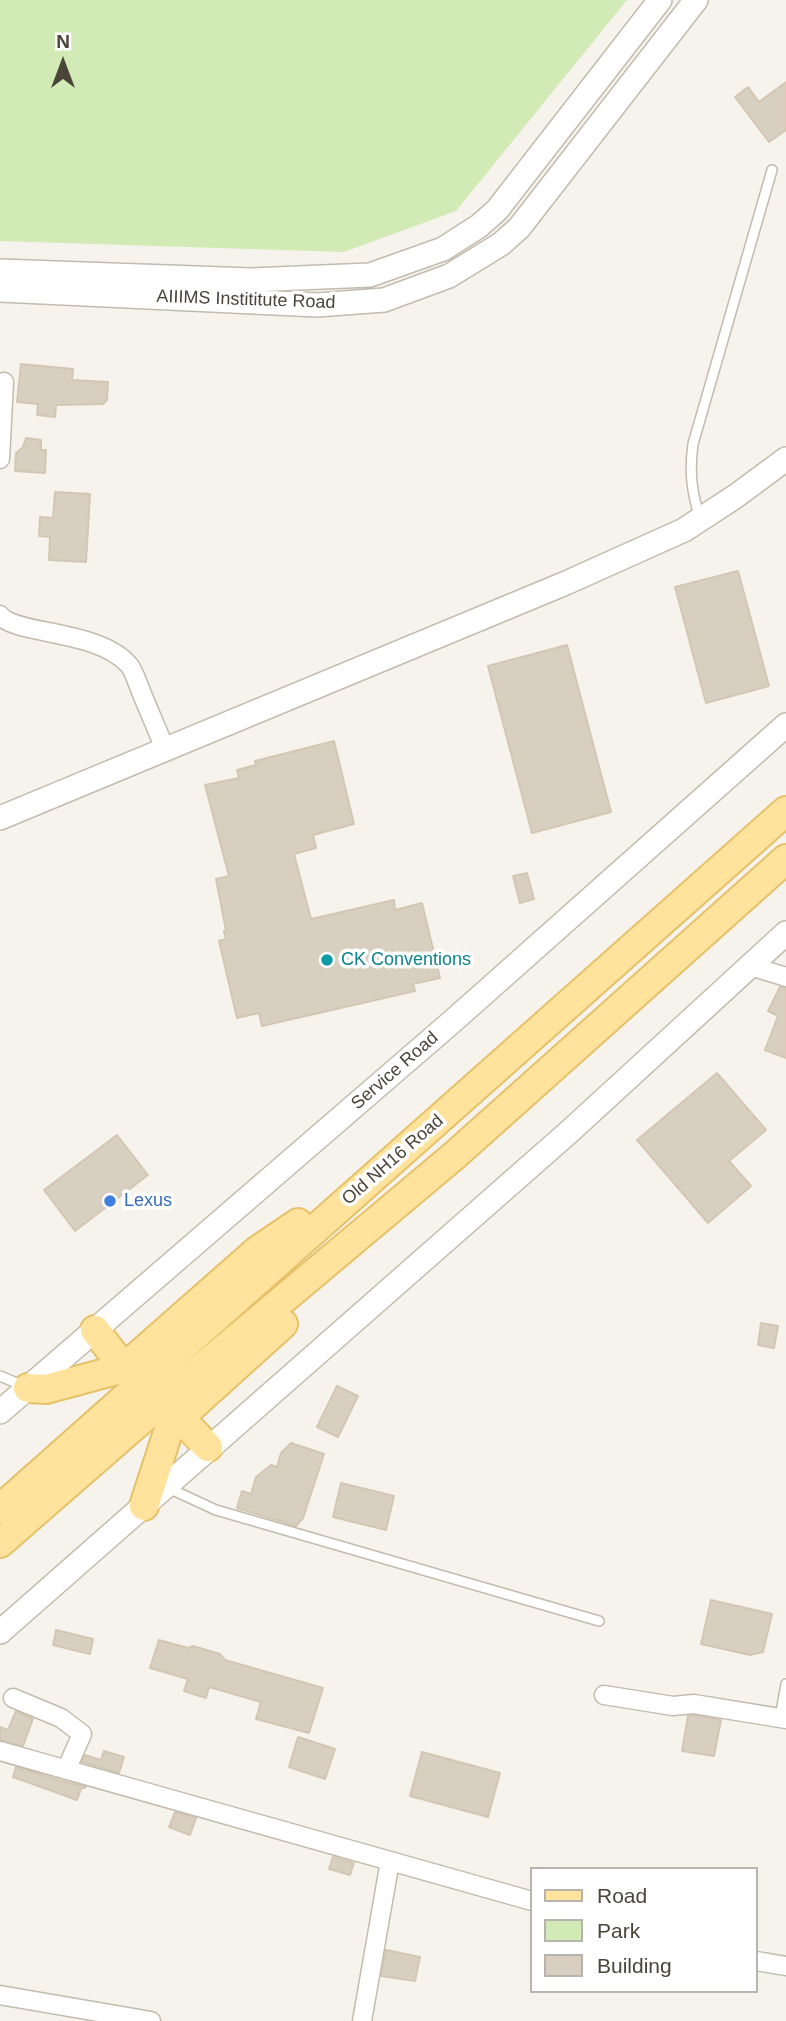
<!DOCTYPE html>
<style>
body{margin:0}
#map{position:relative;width:786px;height:2021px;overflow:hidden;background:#f6f3ec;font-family:Arial,sans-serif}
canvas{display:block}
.legend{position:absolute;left:530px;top:1867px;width:228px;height:126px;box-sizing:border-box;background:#fff;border:2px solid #b7b4b0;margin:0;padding:9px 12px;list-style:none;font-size:21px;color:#4b4439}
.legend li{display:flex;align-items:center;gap:14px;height:35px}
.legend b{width:35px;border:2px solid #b7b4b0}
.north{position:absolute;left:28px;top:28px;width:70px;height:70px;-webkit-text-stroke:5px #fff;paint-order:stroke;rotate:0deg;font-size:19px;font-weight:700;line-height:28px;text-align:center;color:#4b4439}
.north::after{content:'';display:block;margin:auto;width:24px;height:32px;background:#4b4439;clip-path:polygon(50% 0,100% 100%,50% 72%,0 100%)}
</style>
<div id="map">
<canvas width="786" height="2021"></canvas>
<ul class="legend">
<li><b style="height:9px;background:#ffe39c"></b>Road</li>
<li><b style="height:19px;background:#d2eab5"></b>Park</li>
<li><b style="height:19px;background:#d8cfc1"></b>Building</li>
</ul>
<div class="north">N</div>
</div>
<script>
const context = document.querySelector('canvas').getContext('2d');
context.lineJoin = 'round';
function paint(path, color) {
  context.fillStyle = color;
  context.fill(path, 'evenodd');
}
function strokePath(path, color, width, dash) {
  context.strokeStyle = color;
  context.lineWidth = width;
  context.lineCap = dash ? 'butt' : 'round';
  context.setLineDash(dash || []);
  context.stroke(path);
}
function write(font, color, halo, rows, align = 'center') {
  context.font = font + ' Arial,sans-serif';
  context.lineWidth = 7;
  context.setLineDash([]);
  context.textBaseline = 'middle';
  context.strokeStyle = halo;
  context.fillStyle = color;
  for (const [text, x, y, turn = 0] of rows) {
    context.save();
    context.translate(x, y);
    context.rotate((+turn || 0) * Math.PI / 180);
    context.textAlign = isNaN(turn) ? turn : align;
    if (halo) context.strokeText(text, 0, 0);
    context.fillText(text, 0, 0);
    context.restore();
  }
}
const green = new Path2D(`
 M0,0H627L456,211L344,252L0,241Z`);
const building = new Path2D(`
 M786,82V130L769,142L735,97L748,87L759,102Z
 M21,364L73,369L72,380L108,382L107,400L103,404L56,405L55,417L37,415L38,404L17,402Z
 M26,438L41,440V450H46L45,473L15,471L16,453L23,447Z
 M55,492L90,494L86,562L49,560L50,537L39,536L40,517L53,518Z
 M738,571L769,686L706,703L675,587Z
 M567,645L611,812L532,833L488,666Z
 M334,741L354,824L313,835L316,848L294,854L311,919L394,900L395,910L422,903L440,978L413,984L415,991L262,1026L259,1013L237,1018L219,941L226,939L224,931L226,930L216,879L229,876L205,785L239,778L237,770L256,765L255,761Z
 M527,873L534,899L520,903L513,876Z
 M780,987L786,988V1058L765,1050L778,1016L768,1011Z
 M717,1073L766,1130L729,1161L751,1186L708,1223L637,1140Z
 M117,1135L148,1175L75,1231L44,1190Z
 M761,1323L778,1326L774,1348L758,1345Z
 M337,1386L358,1396L338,1437L317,1427Z
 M291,1443L324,1454L303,1518L296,1526L237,1508L242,1491L251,1494L256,1477L271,1465L277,1467L281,1453Z
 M341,1483L394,1496L386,1530L333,1517Z
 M711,1600L772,1614L763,1652L750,1655L701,1644Z
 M56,1630L93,1639L90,1654L53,1645Z
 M159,1640L188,1648L193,1646L220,1654L225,1660L323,1688L309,1733L256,1719L261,1702L209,1687L206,1698L184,1691L188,1679L150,1668Z
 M16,1711L33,1719L23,1746L0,1740V1727L8,1730Z
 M694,1715L721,1720L714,1756L682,1751L688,1716Z
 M298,1737L335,1749L325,1779L289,1767Z
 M104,1751L124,1757L119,1773L82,1762L85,1755L101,1760Z
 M422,1752L500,1773L488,1817L410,1796Z
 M16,1767L62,1781L86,1787L81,1789L77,1800L13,1777Z
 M175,1812L196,1818L190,1835L169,1827Z
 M333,1857L354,1863L350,1875L329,1869Z
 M386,1950L420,1957L415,1981L381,1976Z`);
const service = new Path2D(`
 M700,519C692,493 689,472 693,444L772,170
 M0,1376L24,1386
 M166,1487L216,1510L599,1621
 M780,1718L786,1684`);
const minor = new Path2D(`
 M0,459L4,382
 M0,615C13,635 98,629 129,665C134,671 137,682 140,689C148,709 157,729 165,749
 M750,966L786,977
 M604,1695L673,1706L694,1704L786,1719
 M13,1698L61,1718L82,1734L66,1770
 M0,1751L532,1901
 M756,1961L786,1966
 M0,1995L151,2021
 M362,2021L390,1861`);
const tertiary = new Path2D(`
 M0,271L251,280L370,275L443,249L479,226L497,210L660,0
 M0,290L317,305L384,300L449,276L501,244L519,228L696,0
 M0,818L566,583L684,530L736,496L786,459
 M0,1412L454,1020L786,725
 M0,1632L569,1132L786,933`);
const primary = new Path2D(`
 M95,1330L124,1368
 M28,1388L46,1389L124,1368L258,1250L298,1223
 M179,1417L208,1447
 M144,1506L170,1426L283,1324
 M0,1509L786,811
 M0,1543L180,1386L455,1155L786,859`);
const markers = [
 [327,960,7,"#0f9aa8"],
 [110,1201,7,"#3f7fe0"]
];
const streetNames = [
 ["AIIIMS Instititute Road",246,300,2],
 ["Service Road",395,1071,-41],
 ["Old NH16 Road",393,1160,-41]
];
const cultureNames = [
 ["CK Conventions",341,960]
];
const shopNames = [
 ["Lexus",124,1201]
];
paint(green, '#d2eab5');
paint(building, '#d8cfc1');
strokePath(building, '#d3c7b4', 2);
strokePath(service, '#c2bbae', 12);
strokePath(minor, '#c2bbae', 21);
strokePath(tertiary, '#c2bbae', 26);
strokePath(primary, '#e6c16a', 32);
strokePath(service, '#fff', 9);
strokePath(minor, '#fff', 18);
strokePath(tertiary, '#fff', 23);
strokePath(primary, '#ffe39c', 28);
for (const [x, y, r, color] of markers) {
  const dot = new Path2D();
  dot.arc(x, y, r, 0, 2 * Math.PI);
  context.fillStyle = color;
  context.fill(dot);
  strokePath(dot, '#fff', 2.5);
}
write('18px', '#4b4439', '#fff', streetNames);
write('18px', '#0d838f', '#fff', cultureNames, 'left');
write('18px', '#366cbe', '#fff', shopNames, 'left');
</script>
